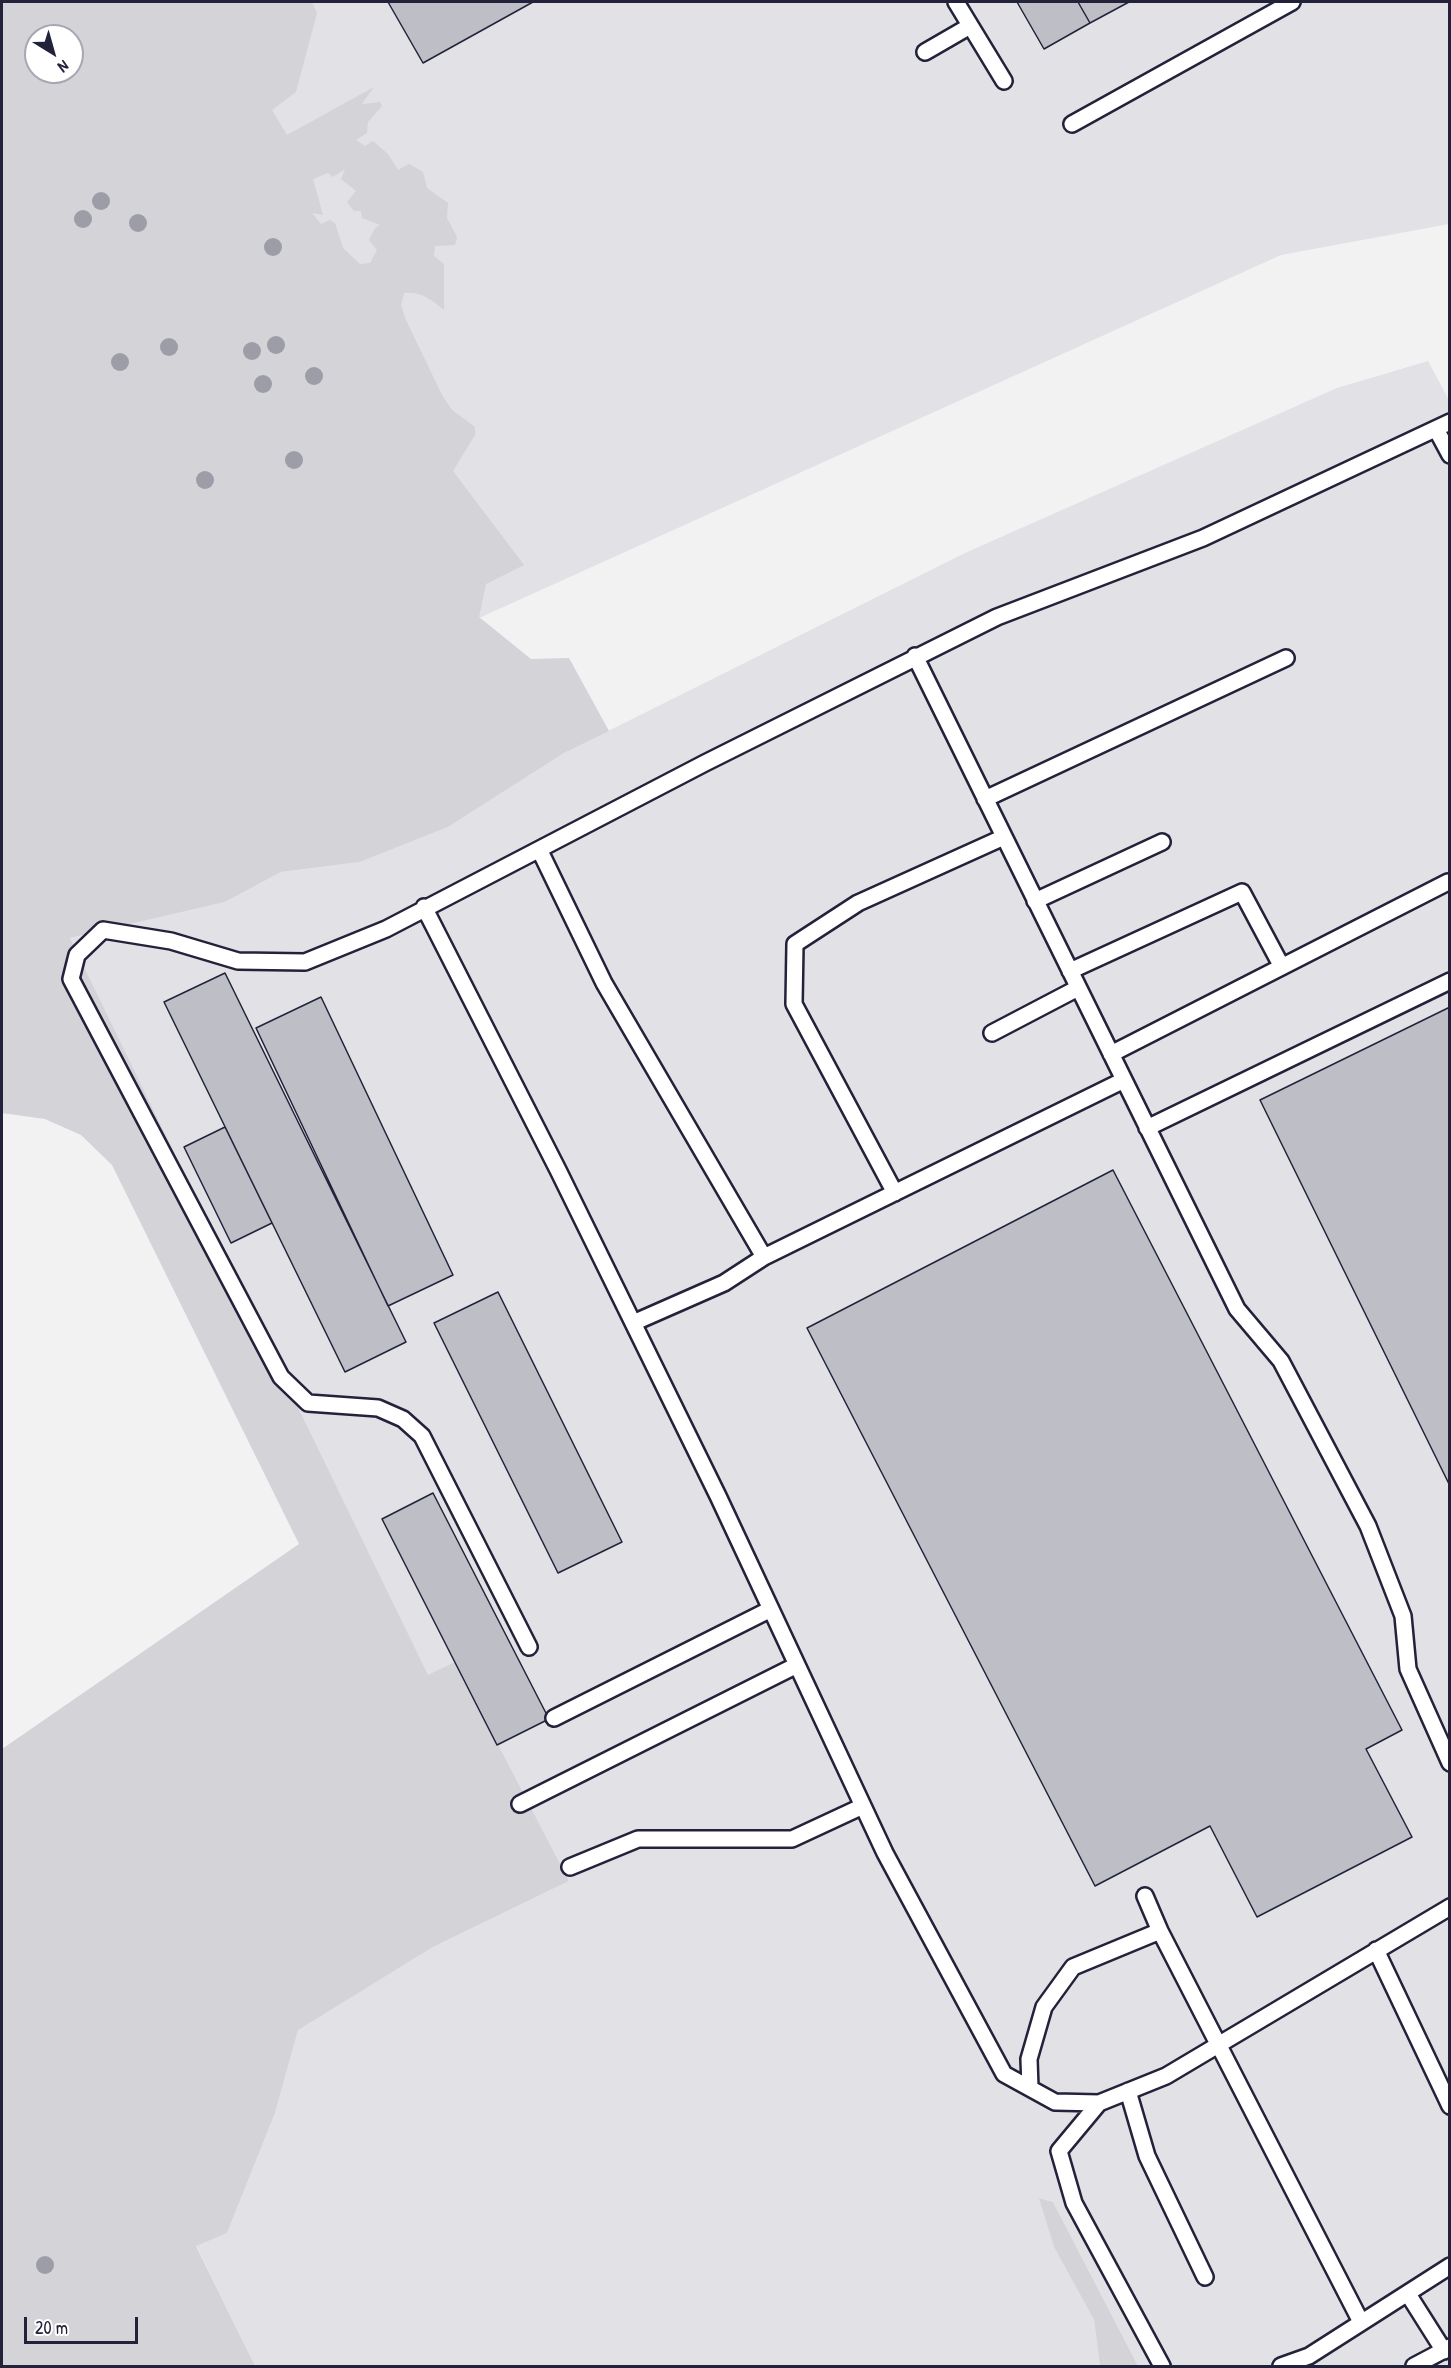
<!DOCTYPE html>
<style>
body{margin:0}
#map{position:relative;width:1451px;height:2368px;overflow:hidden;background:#f2f2f3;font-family:"Patrick Hand",sans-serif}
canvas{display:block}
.frame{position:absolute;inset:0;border:3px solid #22223b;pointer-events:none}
.north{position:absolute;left:24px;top:24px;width:60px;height:60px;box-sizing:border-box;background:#fff;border:2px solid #a7a7b1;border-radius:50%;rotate:143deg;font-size:16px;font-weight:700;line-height:24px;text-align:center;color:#22223b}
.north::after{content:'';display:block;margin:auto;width:21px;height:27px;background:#22223b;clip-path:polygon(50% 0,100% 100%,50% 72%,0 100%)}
.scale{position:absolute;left:24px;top:2317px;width:114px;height:27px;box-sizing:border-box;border:3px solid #22223b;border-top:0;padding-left:8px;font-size:18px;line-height:21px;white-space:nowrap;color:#22223b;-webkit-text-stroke:4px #fff;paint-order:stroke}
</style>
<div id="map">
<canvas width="1451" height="2368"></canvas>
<div class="frame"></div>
<div class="north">N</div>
<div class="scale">20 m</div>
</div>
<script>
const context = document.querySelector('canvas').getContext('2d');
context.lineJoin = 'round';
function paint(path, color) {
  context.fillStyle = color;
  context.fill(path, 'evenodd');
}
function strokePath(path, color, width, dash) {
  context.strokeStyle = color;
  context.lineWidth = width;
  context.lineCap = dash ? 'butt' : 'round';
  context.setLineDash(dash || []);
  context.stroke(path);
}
const built = new Path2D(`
 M2,2H1449V224L1281,255L2,834ZM36,36H72V72H36Z
 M1428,361L1450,402L1449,2366H1138L1053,2202L1040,2198L1054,2247L1094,2320L1100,2366H255L196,2245L227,2233L275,2113L298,2029L433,1947L569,1881L455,1663L428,1676L70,938L225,902L281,872L360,862L448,827L564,753L965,553L1337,388Z`);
const green = new Path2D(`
 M2,2H312L317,13L296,92L272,110L287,135L374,87L362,104L380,102L382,106L368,122L367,133L356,140L365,146L373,141L388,154L398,170L409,164L423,172L427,188L448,203L447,218L457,237L455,245L435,246L434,256L444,264V310C432,300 421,291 404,293L401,305L405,318L442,395L452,410L475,427V435L453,471L524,565L486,584L479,617L531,659L569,658L609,731L564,753L448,827L360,862L281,872L225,902L70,938L428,1675L455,1662L569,1881L433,1947L298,2030L275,2113L227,2233L196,2246L255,2366H2V1749L299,1544L112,1165L81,1135L45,1119L2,1113ZM36,36H72V72H36ZM345,169L341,179L356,191L347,202L354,211H361L362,218L380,225L375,228L369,240L377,250L370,263L360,264L343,248L335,223L330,220L321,224L312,213L323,215L313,179L328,173L333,177Z
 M1039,2198L1053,2202L1138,2366H1100L1094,2320L1054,2247Z`);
const building = new Path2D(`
 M388,2H533L423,63Z
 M1017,2H1078L1090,23L1044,49Z
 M1078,2H1129L1090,23Z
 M225,973L406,1342L345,1372L164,1002Z
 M321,997L453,1275L388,1306L256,1028Z
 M1450,1007V1486L1260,1100Z
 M225,1127L272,1223L231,1243L184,1147Z
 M1113,1170L1402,1730L1366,1749L1412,1837L1257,1917L1210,1826L1095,1886L807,1328Z
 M498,1292L622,1542L558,1573L434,1323Z
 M433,1493L549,1719L497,1745L382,1519Z`);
const lane = new Path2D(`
 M956,2L1004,81
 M925,52L970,26
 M1072,124L1292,2
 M1436,429L1450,455
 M915,656L1237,1309L1281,1361L1368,1526L1403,1616L1408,1669L1450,1763
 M985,799L1286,658
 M540,851L604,983L764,1257
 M1035,901L1162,842
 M424,907L558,1170L718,1496L885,1853L1004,2074L1055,2102L1099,2103L1166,2076L1450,1907
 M1070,971L1242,892L1282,967
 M992,1033L1078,988
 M1111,1054L1448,882
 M1147,1128L1450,981
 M895,1193L794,1004L795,944L858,903L1004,837
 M633,1323L724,1283L764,1257L1124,1080
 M529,1647L422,1436L403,1419L378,1408L308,1403L281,1377L71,979L77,955L103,930L171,941L238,961L305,962L386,929L705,763L997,617L1203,538L1450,422
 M554,1718L771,1609
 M520,1804L797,1665
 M570,1867L638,1839H792L863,1806
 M1145,1896L1160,1931L1361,2322
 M1376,1950L1450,2106
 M1030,2088L1029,2059L1044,2007L1073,1967L1160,1931
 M1128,2091L1147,2156L1205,2277
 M1099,2103L1059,2151L1074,2203L1162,2366
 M1408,2294L1444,2351
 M1281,2366L1309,2356L1450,2266
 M1414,2366L1450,2347`);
const trees = [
 [101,201],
 [83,219],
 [138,223],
 [273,247],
 [276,345],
 [169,347],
 [252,351],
 [120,362],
 [314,376],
 [263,384],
 [294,460],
 [205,480],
 [45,2265]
];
paint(built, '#e2e2e6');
paint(green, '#d3d3d8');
paint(building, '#bebec6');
strokePath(building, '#22223b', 1.5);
strokePath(lane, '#22223b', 20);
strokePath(lane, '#fff', 15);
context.fillStyle = '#9d9da8';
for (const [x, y] of trees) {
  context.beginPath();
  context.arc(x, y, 9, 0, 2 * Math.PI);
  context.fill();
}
</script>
